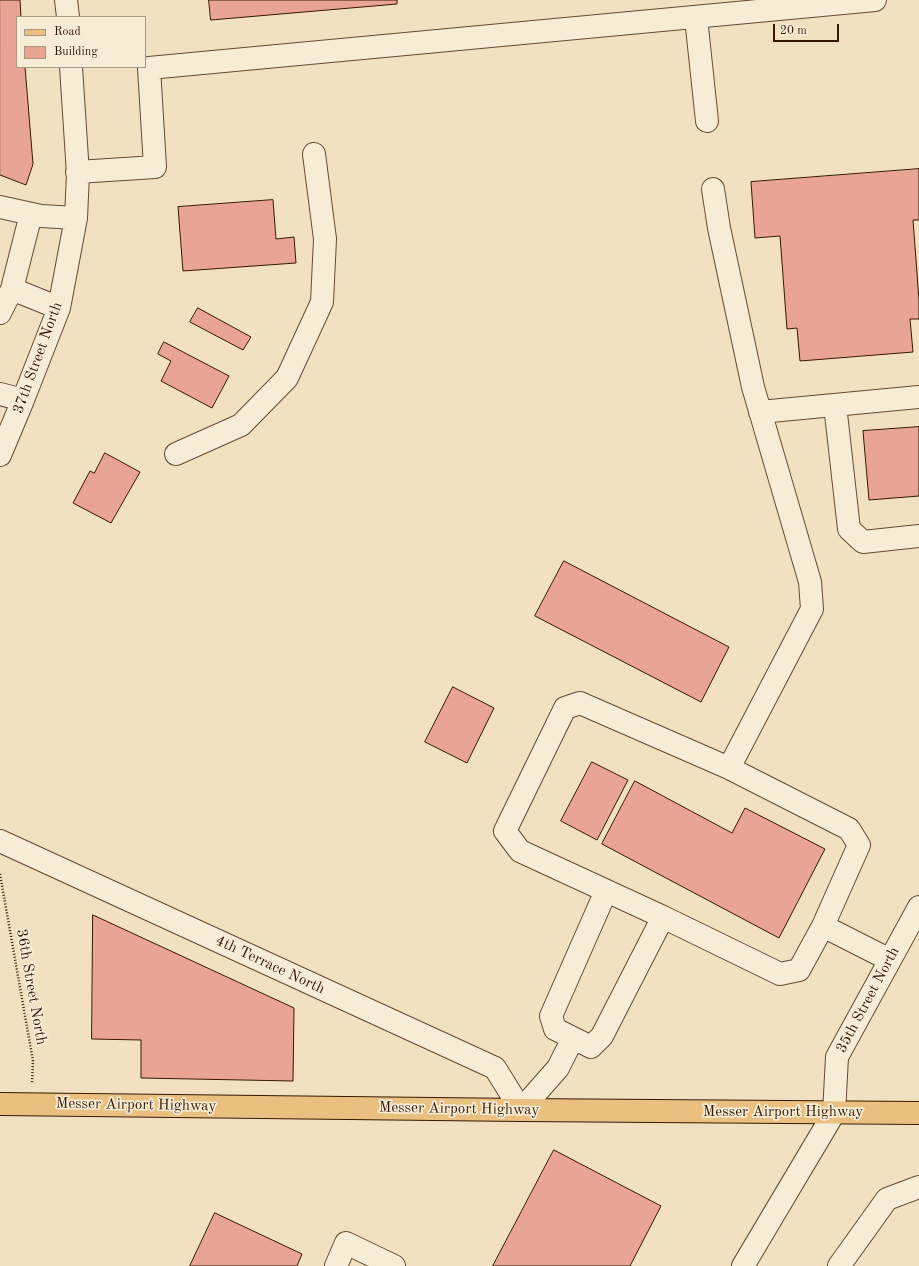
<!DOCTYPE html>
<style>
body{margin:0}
#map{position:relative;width:919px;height:1266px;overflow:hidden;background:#f2e1c0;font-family:"Old Standard TT",serif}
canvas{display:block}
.legend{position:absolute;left:16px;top:16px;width:130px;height:52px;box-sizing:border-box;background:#f7ecd6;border:1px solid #a99781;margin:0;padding:5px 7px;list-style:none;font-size:12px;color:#351802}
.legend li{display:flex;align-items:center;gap:8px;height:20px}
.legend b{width:20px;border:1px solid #a99781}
.scale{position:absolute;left:773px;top:24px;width:66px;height:18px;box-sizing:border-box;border:2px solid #351802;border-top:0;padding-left:5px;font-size:12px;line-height:14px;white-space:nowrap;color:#351802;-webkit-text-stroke:3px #f7ecd6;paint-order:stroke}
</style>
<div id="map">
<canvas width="919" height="1266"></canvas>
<ul class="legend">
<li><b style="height:5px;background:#e9c080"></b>Road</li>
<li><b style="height:11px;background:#e9a494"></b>Building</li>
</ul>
<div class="scale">20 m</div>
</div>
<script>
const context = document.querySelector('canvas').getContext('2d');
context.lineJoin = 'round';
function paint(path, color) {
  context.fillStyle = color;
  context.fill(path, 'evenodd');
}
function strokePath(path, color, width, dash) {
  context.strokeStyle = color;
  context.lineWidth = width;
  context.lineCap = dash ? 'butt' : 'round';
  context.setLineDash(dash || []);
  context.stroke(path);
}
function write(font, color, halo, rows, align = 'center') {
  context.font = font + ' "Old Standard TT",serif';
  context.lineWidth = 3.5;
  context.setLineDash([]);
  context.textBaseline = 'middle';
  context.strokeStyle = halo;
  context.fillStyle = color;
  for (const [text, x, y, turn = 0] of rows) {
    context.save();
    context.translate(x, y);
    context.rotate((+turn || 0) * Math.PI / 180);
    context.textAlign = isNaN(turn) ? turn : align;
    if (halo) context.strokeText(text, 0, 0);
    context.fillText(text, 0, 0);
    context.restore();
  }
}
const building = new Path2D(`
 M0,0H20L21,17H17V67H25L33,164L26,185L0,175Z
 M209,0H397V4L211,20Z
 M919,169V220H913L919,300V319H910L913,352L800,361L797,328L787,329L780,236L755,238L751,182Z
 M273,200L276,239L294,237L296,263L183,271L178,207Z
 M198,308L251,337L243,350L190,322Z
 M164,342L229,376L212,408L161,381L171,361L158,354Z
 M919,427V496L869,500L863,431Z
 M105,453L140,472L111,523L73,503L90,471L94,473Z
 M564,561L729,647L701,702L535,616Z
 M453,687L494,708L467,763L425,742Z
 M592,762L628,780L597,840L561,821Z
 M635,781L732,833L745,808L825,849L779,938L602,844Z
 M93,915L294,1008L293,1081L141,1078V1040L92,1039Z
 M554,1150L661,1206L630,1266H493Z
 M215,1213L302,1254L297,1266H190Z`);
const path = new Path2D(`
 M0,874L33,1061L32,1083`);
const minor = new Path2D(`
 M66,0L68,17
 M696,18L707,121
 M77,172L155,167L149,68L875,0
 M0,207L41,216L76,218
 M12,289L31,214
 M0,313L12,289L59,308
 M0,394L23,400
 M835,405L849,529L863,542L919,536
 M760,412L919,397
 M176,454L241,425L287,378L322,302L325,239L314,154
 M0,455L23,400L59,308L76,218L78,174L71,67
 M729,768L849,829L859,845L823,926
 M0,841L495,1068L521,1110L558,1068L573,1038L591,1047L602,1036L663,917L520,851L505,831L565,708L580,703L729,768L812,609L810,582L753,387L719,228L713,189
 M663,917L780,974L799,970L823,926L890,960
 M573,1038L555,1029L551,1016L606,891
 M336,1266L346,1243L394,1266
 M743,1266L834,1113L837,1057L919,907
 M839,1266L887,1199L919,1187`);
const major = new Path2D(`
 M0,1104L521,1110L919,1113`);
const streetNames = [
 ["37th Street North",38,358,-70],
 ["4th Terrace North",270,965,25],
 ["36th Street North",31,987,80],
 ["35th Street North",868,1000,-62],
 ["Messer Airport Highway",136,1105,1],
 ["Messer Airport Highway",459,1109,1],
 ["Messer Airport Highway",783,1112]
];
paint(building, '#e9a494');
strokePath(building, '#351802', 1);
strokePath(minor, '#644a32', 24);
strokePath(major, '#351802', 24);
strokePath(path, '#351802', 2.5, [1, 2]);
strokePath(minor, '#f7ecd6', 22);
strokePath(major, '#e9c080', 22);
write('15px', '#351802', '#f7ecd6', streetNames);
</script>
